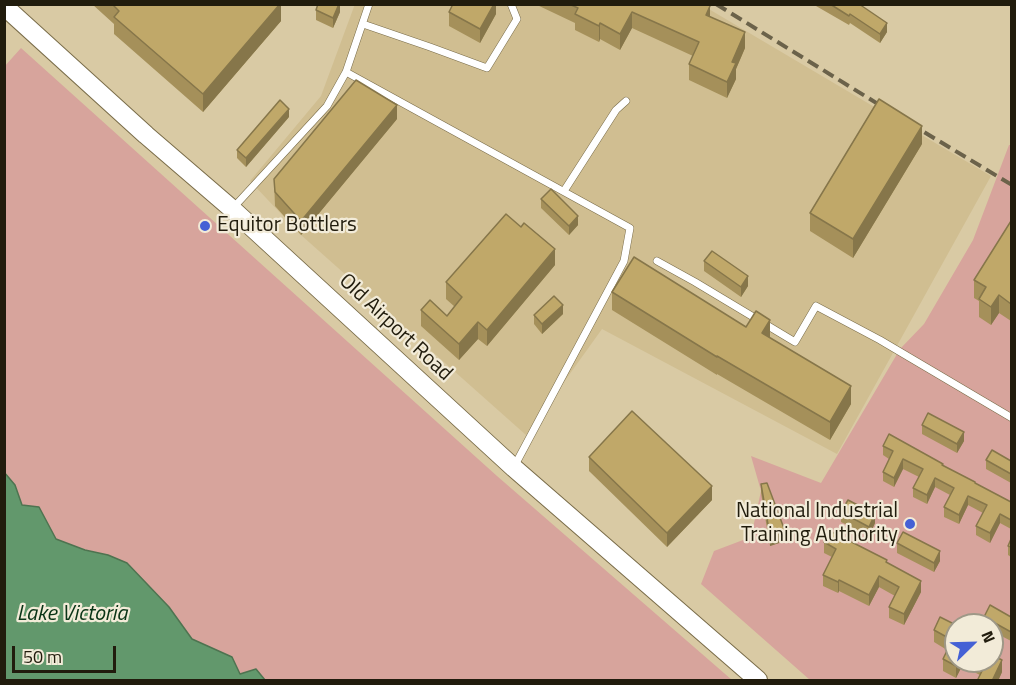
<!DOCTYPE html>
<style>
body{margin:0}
#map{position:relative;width:1016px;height:685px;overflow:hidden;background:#d9caa4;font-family:"Titillium Web",sans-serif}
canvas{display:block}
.frame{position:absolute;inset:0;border:6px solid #211c0d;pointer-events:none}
.north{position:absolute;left:944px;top:613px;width:60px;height:60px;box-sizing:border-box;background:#f2ebd8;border:2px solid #9e9887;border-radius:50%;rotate:67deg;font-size:16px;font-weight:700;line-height:24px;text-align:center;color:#211c0d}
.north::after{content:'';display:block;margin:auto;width:21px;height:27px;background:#4561d5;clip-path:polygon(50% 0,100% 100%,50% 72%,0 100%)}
.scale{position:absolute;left:12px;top:646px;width:104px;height:27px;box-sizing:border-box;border:3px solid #211c0d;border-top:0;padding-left:8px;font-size:18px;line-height:21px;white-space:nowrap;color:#211c0d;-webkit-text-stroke:4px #f2ebd8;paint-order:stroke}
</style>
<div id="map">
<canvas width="1016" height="685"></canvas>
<div class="frame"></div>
<div class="north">N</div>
<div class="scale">50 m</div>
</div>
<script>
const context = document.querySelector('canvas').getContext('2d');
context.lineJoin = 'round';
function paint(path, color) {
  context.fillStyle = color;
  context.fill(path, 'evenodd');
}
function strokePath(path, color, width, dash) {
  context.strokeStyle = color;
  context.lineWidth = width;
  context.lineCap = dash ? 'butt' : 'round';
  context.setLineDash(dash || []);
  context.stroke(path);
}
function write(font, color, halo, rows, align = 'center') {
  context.font = font + ' "Titillium Web",sans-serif';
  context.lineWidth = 4.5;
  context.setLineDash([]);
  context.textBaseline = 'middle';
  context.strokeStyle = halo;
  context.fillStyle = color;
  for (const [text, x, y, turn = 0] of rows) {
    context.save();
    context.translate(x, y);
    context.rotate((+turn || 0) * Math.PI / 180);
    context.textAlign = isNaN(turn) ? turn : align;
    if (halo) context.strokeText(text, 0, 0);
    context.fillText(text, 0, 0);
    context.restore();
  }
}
const built = new Path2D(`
 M355,4L702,5L991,176L837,454L602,329L526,435L301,235L250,181L321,96Z`);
const green = new Path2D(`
 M21,48L497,476L732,680H265L256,669L240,674L232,657L192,639L169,607L127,563L108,555L85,550L56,539L39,507L22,505L15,485L5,472L4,67Z
 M1009,145H1011V680H810L701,584L714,551L751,537L761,491L751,456L821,483L900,349L924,324L973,240ZM956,625H992V661H956Z`);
const water = new Path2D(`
 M4,472L15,485L22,505L39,507L56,539L85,550L108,555L127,563L169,607L192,639L232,657L240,674L256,669L265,680H5Z`);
const service = new Path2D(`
 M369,4L346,72L630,228L624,261L515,465
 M363,24L430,47L487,68L517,19L511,4
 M564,191L616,110L626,101
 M233,208L327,106L346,72
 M657,261L695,282L795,342L816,306L880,340L1012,418`);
const secondary = new Path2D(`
 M4,6L146,135L232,209L514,468L758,680`);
const rail = new Path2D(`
 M716,4L891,112
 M909,123L1012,185`);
const wall = new Path2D(`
 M92,4H281V21L203,112L114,34V24Z
 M340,4V12L333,28L316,20V10Z
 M496,4V14L480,43L449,26V12Z
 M535,4H708L710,16L745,48L736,69V79L727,98L689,80V64L693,56L632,28L620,50L600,39L599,42L575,30V23Z
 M816,4H859L887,32L880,43L850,23L849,25L816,6Z
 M289,117L246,167L237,158V150Z
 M397,119L301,235L275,206L274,179Z
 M922,144L853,258L810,231V213Z
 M541,199L578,225L569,235L541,208Z
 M1011,221V321L999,313L991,325L979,317V301L974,298V280Z
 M704,261L748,286L741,297L704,271Z
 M555,265L487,346L478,339L459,360L421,326V310L447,316L455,307L446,299V282Z
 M612,292L746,327L770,338L851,404L830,440L717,374V375L612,310Z
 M563,314L542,334L534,324V315Z
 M922,425L964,441L957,453L922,434Z
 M883,446L943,465L975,484L1011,502V529L1000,523L990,543L976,535V526L983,513L968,505L959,524L944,517V507L950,495L935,487L927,504L913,497V488L919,477L903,469L894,487L883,481V472L889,459L883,455Z
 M589,457L712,500L667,547L589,471Z
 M986,460L1011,461V483L986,469Z
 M761,484L785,541L770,546L761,493Z
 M841,512L875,523L869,536L841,522Z
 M1011,539V557L1008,555V546Z
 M824,542L887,563L921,592L904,625L889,618V607L895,596L879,587L869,606L839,591L838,593L823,586V575L832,557L824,553Z
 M897,543L940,561L934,572L897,553Z
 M984,617H1011V641L992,631V625H984Z
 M956,625V661H992L1002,672L998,681H977L980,675L962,666L956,678L943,671V659L947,650L934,642V630Z`);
const shadedWall = new Path2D(`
 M280,4H281V21L203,112V94Z
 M339,4H340V12L333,28V18Z
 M494,4H496V14L480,43V29Z
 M710,6V22L706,15Z
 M632,12V28L620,50V34Z
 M600,23V39L599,42V26Z
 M887,23V32L880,43V34Z
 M745,32V48L736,69V79L727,98V82L732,62Z
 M397,105V119L301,235V221Z
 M289,109V117L246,167V158Z
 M922,126V144L853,258V239Z
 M578,216V225L569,235V226Z
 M555,249V265L487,346V330Z
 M748,276V286L741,297V287Z
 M999,295V313L991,325V307Z
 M563,305V314L542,334V324Z
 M770,320V338L762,333Z
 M478,322V339L459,360V344Z
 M851,386V404L830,440V422Z
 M964,432V441L957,453V444Z
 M903,459V469L894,487V478Z
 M935,478V487L927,504V495Z
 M712,486V500L667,547V533Z
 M968,496V505L959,524V515Z
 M875,514V523L869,536V527Z
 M1000,514V523L990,543V533Z
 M785,531V541L770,546V536Z
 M940,551V561L934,572V563Z
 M879,576V587L869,606V595Z
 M839,580V591L838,593V582Z
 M921,581V592L904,625V614Z
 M1002,660V672L998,681H992Z
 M958,661H962V666L956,678V666Z`);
const building = new Path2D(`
 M112,4H280L203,94L114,17L119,11Z
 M318,4H339L333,18L316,10Z
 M453,4H494L480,29L449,12Z
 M569,4H708L710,6L706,15L745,32L732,62L736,63L727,82L689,64L699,42L632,12L620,34L600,23L599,26L575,14L578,8Z
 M830,4H859L887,23L880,34L850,14L849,16Z
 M356,80L397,105L301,221L275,192L274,179Z
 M879,99L922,126L853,239L810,213Z
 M280,100L289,109L246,158L237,150Z
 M551,189L578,216L569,226L541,199Z
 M506,214L521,227L524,223L555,249L487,330L478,322L459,344L421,310L430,300L447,316L462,297L446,282Z
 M1011,221V304L999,295L991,307L979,299L986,287L974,280Z
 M712,251L748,276L741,287L704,261Z
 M634,257L746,327L756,311L770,320L762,333L851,386L830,422L717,356V357L612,292Z
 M554,296L563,305L542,324L534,315Z
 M632,411L712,486L667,533L589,457Z
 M928,413L964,432L957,444L922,425Z
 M889,434L943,464L942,465L975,482V483L1011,502V520L1000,514L990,533L976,526L987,505L968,496L959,515L944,507L954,488L935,478L927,495L913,488L923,469L903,459L894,478L883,472L893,451L883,446Z
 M992,450L1011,461V474L986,460Z
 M767,483L785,531L770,536L761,484Z
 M848,500L875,514L869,527L841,512Z
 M830,531L887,560L886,562L921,581L904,614L889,607L899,587L879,576L869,595L839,580L838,582L823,575L836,549L824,542Z
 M903,532L940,551L934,563L897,543Z
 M1011,539V547L1008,546Z
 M990,605L1011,617V632L984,617Z
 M940,617L956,625V661H958L956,666L943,659L952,640L934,630Z
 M992,655L1002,660L992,681H977L985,665L977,661H992Z`);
const markers = [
 [205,226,6,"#4561d5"],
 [910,524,6,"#4561d5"]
];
const poiNames = [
 ["Equitor Bottlers",217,226],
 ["National Industrial",898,512,"right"],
 ["Training Authority",898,536,"right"]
];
const streetNames = [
 ["Old Airport Road",395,328,43]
];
const waterNames = [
 ["Lake Victoria",72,615]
];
paint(built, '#d0be91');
paint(green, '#d7a49c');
paint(water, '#62986c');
strokePath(water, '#4e7350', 1.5);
strokePath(service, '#796c49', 8);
strokePath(secondary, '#796c49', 20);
strokePath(service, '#fff', 7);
strokePath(secondary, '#fff', 18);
strokePath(rail, '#6b624a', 4, [12, 6]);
paint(wall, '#a5905a');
paint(shadedWall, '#86764a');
paint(building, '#c0a869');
strokePath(building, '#86764a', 1.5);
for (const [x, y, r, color] of markers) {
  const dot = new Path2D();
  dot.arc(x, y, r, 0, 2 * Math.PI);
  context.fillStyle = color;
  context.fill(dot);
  strokePath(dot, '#f2ebd8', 2);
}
write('21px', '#211c0d', '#f2ebd8', poiNames, 'left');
write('21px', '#211c0d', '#f2ebd8', streetNames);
write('italic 22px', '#093416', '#f2ebd8', waterNames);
</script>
